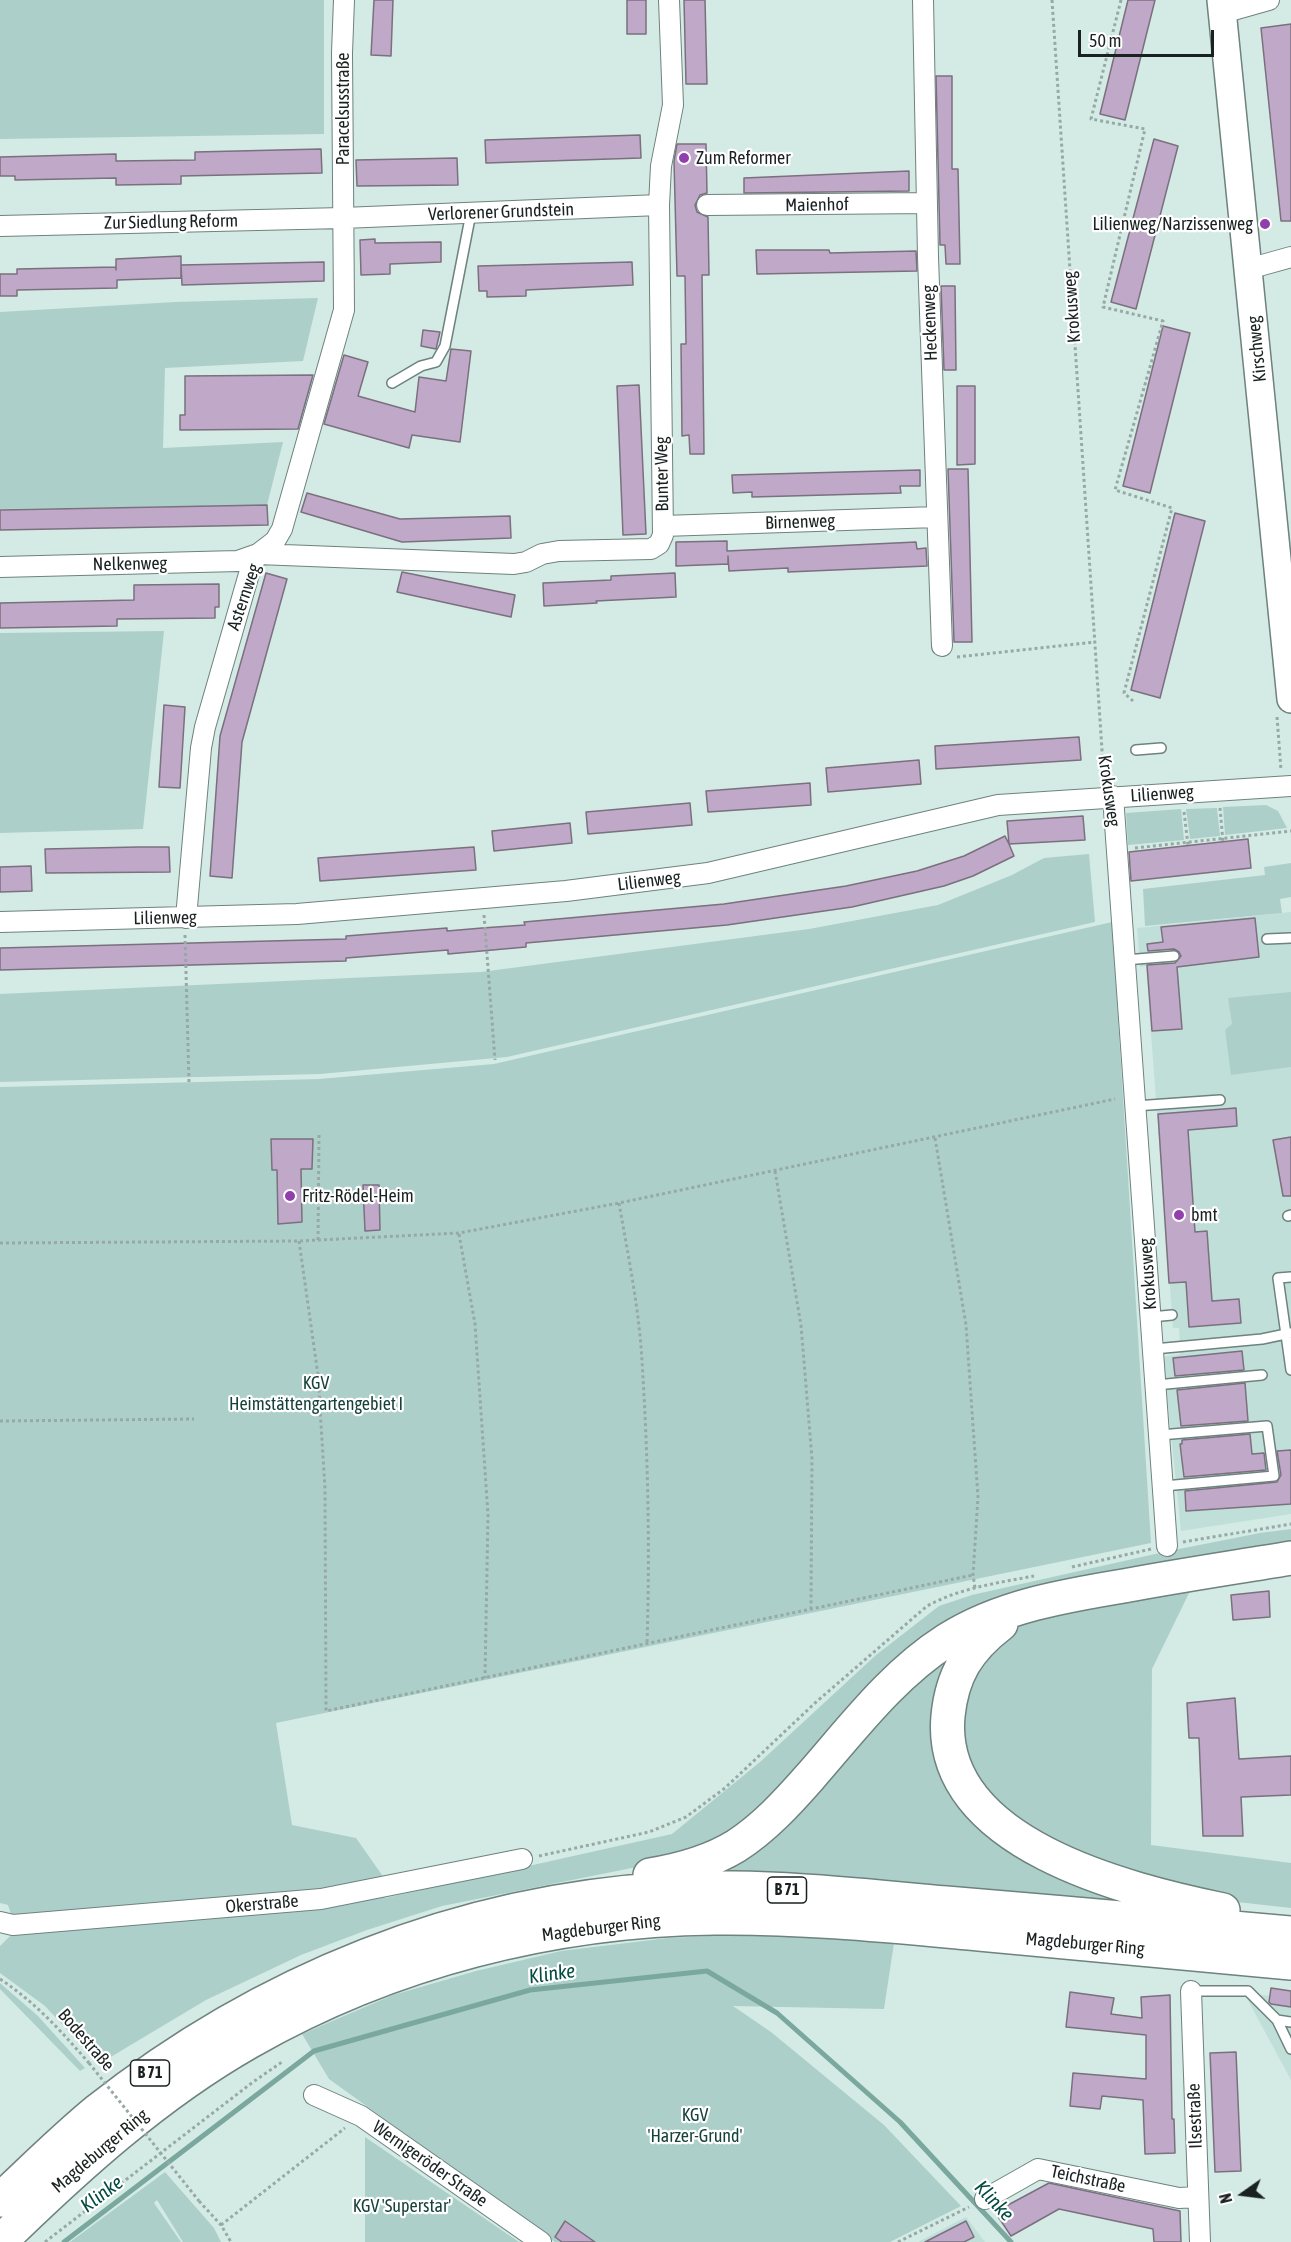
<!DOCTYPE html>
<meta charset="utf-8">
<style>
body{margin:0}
#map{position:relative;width:1291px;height:2242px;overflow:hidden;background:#d4eae5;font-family:"Asap Condensed",sans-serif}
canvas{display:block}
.north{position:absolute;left:1213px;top:2164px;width:60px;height:60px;-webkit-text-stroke:4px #fff;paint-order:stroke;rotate:256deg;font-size:16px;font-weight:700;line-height:24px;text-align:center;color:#1a2221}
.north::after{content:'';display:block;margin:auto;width:21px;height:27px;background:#1a2221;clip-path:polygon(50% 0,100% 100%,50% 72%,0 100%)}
.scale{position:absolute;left:1078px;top:30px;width:136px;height:27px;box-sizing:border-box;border:3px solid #1a2221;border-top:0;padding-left:8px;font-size:18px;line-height:21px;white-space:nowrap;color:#1a2221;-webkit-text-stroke:4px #fff;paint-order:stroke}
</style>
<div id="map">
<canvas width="1291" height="2242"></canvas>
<div class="north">N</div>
<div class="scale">50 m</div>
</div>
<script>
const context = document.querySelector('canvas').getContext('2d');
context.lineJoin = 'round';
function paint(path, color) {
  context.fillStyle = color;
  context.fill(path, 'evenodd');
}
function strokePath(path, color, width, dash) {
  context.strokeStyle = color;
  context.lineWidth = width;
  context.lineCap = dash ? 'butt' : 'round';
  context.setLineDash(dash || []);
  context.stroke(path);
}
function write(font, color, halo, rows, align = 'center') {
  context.font = font + ' "Asap Condensed",sans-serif';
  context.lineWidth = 4.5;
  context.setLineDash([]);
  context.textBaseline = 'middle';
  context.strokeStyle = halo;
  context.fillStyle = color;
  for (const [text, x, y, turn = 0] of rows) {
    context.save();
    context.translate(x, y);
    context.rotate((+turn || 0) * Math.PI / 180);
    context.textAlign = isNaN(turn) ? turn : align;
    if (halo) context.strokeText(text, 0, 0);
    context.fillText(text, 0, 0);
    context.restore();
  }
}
const built = new Path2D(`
 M1291,912V1514L1181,1531L1163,1357L1180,1354V1347L1179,1328H1173L1146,966L1140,967L1137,928Z
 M1245,1995L1291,1996V2080Z
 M966,2217L985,2242H918Z`);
const green = new Path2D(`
 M0,0H324V134L0,139Z
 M318,298L303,361L165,368L163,448L283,442L267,505L0,509V312L175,302Z
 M164,631L143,829L0,833V633Z
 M1266,805L1278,811L1287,828L1225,835L1223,807Z
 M1217,808L1220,836L1190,839L1186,809Z
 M1181,809L1184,840L1128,845L1126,813Z
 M1089,854L1095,922L507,1057L320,1074L0,1082V994L481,972L809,929L938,905L1012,875L1044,858Z
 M1291,863V897L1280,899L1282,913L1145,926L1143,889L1265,875L1264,867Z
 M1112,922L1151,1543L276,1723L292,1825L356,1838L382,1875L385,1898L672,1834L760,1762L876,1655L939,1606L972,1595L1164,1552L1260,1533L1291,1529V1541L1112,1577L992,1609L725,1840L642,1866L442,1906L367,1930L301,1955L206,2000L99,2064L45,2006L0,1973V1946L16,1930L8,1905L0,1903V1087L319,1079L494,1064Z
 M1291,992V1067L1231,1075L1225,1030L1232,1024L1228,998Z
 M1190,1591L1152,1669L1151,1845L1291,1863V1908L1219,1900L1070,1851L994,1805L959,1746L968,1678L1016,1627L1038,1616Z
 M960,1643L956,1790L1185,1909L710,1873L841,1755Z
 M753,1934L894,1943L884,2009L733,2006L771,2032L884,2125L961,2206L890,2242H555L329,2079L302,2034L393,1995L476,1971L561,1951L668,1938Z
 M0,1983L38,2016L85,2068L80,2071L0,1989Z
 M365,2137L519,2242H365Z
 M165,2172L214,2228L221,2242H183L157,2200L154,2203L181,2242H70Z`);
const stream = new Path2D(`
 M64,2242L314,2051L530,1990L707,1971L777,2013L900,2122L1011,2242`);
const building = new Path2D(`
 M374,0H393L391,56L371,55Z
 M627,0H646V34H627Z
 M684,0H705L707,84H686Z
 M1128,0H1155L1125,120L1100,114Z
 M1291,24V221H1281L1261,28Z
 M936,76H952V169H958L960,264H946L945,245H940Z
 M640,135L641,158L486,163L485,140Z
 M1154,139L1178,146L1136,309L1111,302Z
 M677,144H706L707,193L700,195L695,205L697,212L708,217L709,275H702L704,454H690L689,435L682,436L681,344H686L685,276H677L674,161Z
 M321,149L322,173L181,176V184L116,185V178L15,180V176H0V157L116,154V161L195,160V152Z
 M457,158L458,185L357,186L356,160Z
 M909,171V191L744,193V178Z
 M375,239V243L441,242V262L390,264V274L361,275L360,240Z
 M756,250H829L830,253L916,251L917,271L757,274Z
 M181,256V278L117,280V288L17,290V296H0V274H17V269L116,267V270V259Z
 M324,262V281L182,285L181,265Z
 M632,262L633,285L526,290V296L487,297V291H479L478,266Z
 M941,286H955L956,370H944Z
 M1163,326L1190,333L1150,493L1123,486Z
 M423,330L440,332L436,349L421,346Z
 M451,349L471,351L460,442L412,435L409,448L324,424L344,355L368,362L358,396L415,412L419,377L446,381Z
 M313,375L298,429L180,430V415H185V376Z
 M639,385L646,534L623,535L617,386Z
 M957,386H975V464L957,465Z
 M948,469H968L972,642H954Z
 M920,470V486H900L901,493L752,497V492L733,493L732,475Z
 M307,493L400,519L510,516L511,538L402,542L301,512Z
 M267,505L268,525L0,530V510Z
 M1175,513L1205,521L1160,698L1131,690Z
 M727,541V551L916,542L917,549L926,548L927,566L788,572V568L729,571L728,556V564L676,566V542Z
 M402,572L515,595L511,617L397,592Z
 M266,573L287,579L242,742L232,878L210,876L220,736Z
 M675,573L676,597L596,601L597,603L544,606L543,583L611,580V576Z
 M219,584V607H215V618L117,619V626L0,628V603L134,600V585Z
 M164,705L185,707L180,788L159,787Z
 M1079,737L1081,760L936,769L935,746Z
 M919,760L921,784L828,792L826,768Z
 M810,783L811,805L708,812L706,791Z
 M690,803L692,825L588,834L586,812Z
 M1083,816L1085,840L1009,844L1014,856L973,876L944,886L852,907L727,925L526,943V947L448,954V950L346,958V961L0,970V948L346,939V936L447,928V931L482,928L525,925L524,922L724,904L846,886L917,871L964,856L1005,836L1009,844L1007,821Z
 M570,823L572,843L494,851L492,831Z
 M1248,839L1251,868L1131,881L1129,852Z
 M138,847H169L170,872L46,873L45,849Z
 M474,847L476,870L320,881L318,858Z
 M31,866L32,891L0,892V867Z
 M1255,918L1259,957L1177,967L1182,1029L1152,1031L1147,965L1175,963L1181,956L1179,952L1174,949L1148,951L1147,944L1163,942L1161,927Z
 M1236,1108L1237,1126L1188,1130L1195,1232L1207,1231L1212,1301L1239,1299L1241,1323L1189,1327L1186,1282L1169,1283L1158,1114Z
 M1291,1137V1196H1283L1273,1140Z
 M271,1139H313L312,1169H301L302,1222L278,1224L277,1170H272Z
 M363,1185H379L380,1230L365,1231Z
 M1242,1351L1244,1370L1175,1376L1173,1358Z
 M1245,1383L1248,1421L1181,1426L1177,1390Z
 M1250,1434L1252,1454L1264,1453L1266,1470L1184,1477L1180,1444H1182V1440Z
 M1291,1450V1504L1186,1511L1185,1491L1277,1482L1281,1475L1277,1451Z
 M1269,1591L1270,1617L1233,1620L1231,1595Z
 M1235,1698L1239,1759L1291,1756V1795L1241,1797L1243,1836H1203L1199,1738H1189L1187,1703Z
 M1271,1988L1291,1991V2007L1271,2004L1269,2002Z
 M1070,1992L1114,1998L1111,2014L1142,2018L1141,1997L1170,1995L1172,2119H1174L1175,2153L1145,2154L1143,2100L1102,2096L1100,2109L1070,2106L1073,2073L1146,2079V2035L1066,2027Z
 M1236,2052L1241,2171L1215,2172L1210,2053Z
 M1049,2183L1180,2211L1181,2242H1154L1153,2229L1059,2209L1011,2236L995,2212Z
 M565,2221L595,2242H562L555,2237Z
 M966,2221L974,2237L964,2242H925Z`);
const path = new Path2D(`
 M1052,0L1104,780
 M1121,0L1091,119L1145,129L1103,307L1163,321L1115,490L1172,508L1124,693L1133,701
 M957,657L1095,642
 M1277,717L1281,770
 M1220,808L1223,842
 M1184,812L1188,845
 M1135,848L1291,831
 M484,915L495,1060
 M185,935L189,1083
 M935,1138L966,1325L978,1497L973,1575L975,1588
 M775,1171L801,1325L812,1459L811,1609
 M619,1203C628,1255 639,1308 642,1361C648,1455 650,1549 647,1644
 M459,1234L475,1324L488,1515L485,1678
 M318,1240L319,1135
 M299,1241L318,1375L325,1489L326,1711L973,1575
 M0,1243L299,1241L459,1233L619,1203L1115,1099
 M0,1421L194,1419
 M1183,1542L1291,1524
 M1072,1567L1151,1549
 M539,1856L649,1832L686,1817L725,1788L815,1703L927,1606C960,1588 997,1583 1034,1576
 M0,1979C35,2002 62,2032 89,2063
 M199,2201L221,2225L231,2242
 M221,2225L345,2128
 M45,2242L253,2082L282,2062
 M898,2242L969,2207`);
const service = new Path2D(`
 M392,383L421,366L436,362L445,346L471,213
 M1136,750L1161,748
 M1267,939L1291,938
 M1125,960L1174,956
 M1135,1106L1220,1100
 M1288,1216L1291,1215
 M1291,1277L1278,1278L1291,1370
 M1151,1317L1172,1315
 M1154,1349L1262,1339L1291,1333
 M1156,1385L1262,1375
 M1160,1435L1267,1426L1274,1476L1164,1486
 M1191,1991H1248L1277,2020L1291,2049
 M1277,2020L1291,2022`);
const minor = new Path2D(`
 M923,0L928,257L942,646
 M1223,13L1269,0
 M707,205L927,203
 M0,226L343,218L659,205
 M1248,269L1291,257
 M663,526L937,517
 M0,567L238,561L258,554L514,564L526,562L542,554L559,551L651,549L659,544L663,535L659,205L661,166L673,105L669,0
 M1113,796L1167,1546
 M186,918L201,748L205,727L251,567L258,554L275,541L282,529L344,310L342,53L344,0
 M0,922L297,914L566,891L708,873L998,805L1291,786
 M0,1922L13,1925L321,1899L522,1859
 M1191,1991L1200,2242
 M314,2095L361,2116L541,2242
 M985,2199L1038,2169L1179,2198L1198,2197`);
const secondary = new Path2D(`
 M1221,0L1291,699`);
const trunk = new Path2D(`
 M1001,1624C968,1649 952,1675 948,1716C936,1844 1128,1890 1223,1910
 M650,1875C680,1870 710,1862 736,1846C764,1828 787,1803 809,1778C852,1729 892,1675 947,1640C1000,1606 1068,1595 1129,1585C1183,1575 1237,1567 1291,1558
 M0,2200C32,2170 63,2139 97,2111C261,1981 459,1901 669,1889C761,1884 854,1895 946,1903C1061,1913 1176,1922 1291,1933
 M0,2242C76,2168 156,2095 249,2042C391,1961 552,1920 715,1918C803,1917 891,1926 979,1934C1083,1944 1187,1953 1291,1963`);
const pathBridge = new Path2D(`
 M89,2063L199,2201`);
const markers = [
 [684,158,6,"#923fae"],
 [1265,224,6,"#923fae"],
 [290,1196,6,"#923fae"],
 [1179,1215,6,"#923fae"]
];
const shields = [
 [787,1890,39],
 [150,2073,39]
];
const shieldNames = [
 ["B 71",787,1890],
 ["B 71",150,2073]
];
const streetNames = [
 ["Paracelsusstraße",343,109,-90],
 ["Maienhof",817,205,-1],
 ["Verlorener Grundstein",501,212,-2],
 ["Zur Siedlung Reform",171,222,-1],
 ["Krokusweg",1072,307,-94],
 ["Heckenweg",930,323,-92],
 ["Kirschweg",1257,349,-96],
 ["Bunter Weg",662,474,-91],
 ["Birnenweg",800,522,-2],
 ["Nelkenweg",130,564,-1],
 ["Asternweg",244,597,-71],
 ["Krokusweg",1109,791,82],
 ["Lilienweg",1162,794,-4],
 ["Lilienweg",649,881,-7],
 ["Lilienweg",165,918,-1],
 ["Krokusweg",1148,1274,-94],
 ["Okerstraße",262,1904,-5],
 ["Magdeburger Ring",601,1928,-7],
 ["Magdeburger Ring",1085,1944,5],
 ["Bodestraße",86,2040,49],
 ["Ilsestraße",1195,2116,-92],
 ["Magdeburger Ring",100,2151,-40],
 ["Wernigeröder Straße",430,2164,35],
 ["Teichstraße",1088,2179,12]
];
const poiNames = [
 ["Zum Reformer",696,158],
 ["Lilienweg/Narzissenweg",1253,224,"right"],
 ["Fritz-Rödel-Heim",302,1196],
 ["bmt",1191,1215]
];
const parkNames = [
 ["KGV",316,1383],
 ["Heimstättengartengebiet I",316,1404],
 ["KGV",695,2115],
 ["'Harzer-Grund'",695,2136],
 ["KGV 'Superstar'",402,2206]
];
const waterNames = [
 ["Klinke",552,1974,-8],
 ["Klinke",102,2194,-37],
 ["Klinke",994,2201,47]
];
paint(built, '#c1dfd9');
paint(green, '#acd0c9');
strokePath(stream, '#7aa89f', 5);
paint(building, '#bfa8c8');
strokePath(building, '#7a707e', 1.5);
strokePath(service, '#6e827e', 12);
strokePath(minor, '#6e827e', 22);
strokePath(secondary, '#6e827e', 30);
strokePath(trunk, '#6e827e', 36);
strokePath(path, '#97a9a5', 3, [3, 3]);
strokePath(service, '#fff', 9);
strokePath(minor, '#fff', 20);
strokePath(secondary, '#fff', 27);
strokePath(trunk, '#fff', 33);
strokePath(pathBridge, '#97a9a5', 3, [3, 3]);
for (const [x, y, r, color] of markers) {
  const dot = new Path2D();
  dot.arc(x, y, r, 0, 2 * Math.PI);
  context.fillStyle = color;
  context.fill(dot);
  strokePath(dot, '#fff', 2);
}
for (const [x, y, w] of shields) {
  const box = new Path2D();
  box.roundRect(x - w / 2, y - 13, w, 26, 4.5);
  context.fillStyle = '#fff';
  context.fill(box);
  strokePath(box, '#1a2221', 1.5);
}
write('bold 16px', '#1a2221', null, shieldNames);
write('18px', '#1a2221', '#fff', streetNames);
write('18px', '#1a2221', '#fff', poiNames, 'left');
write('18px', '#17423b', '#fff', parkNames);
write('italic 20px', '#044b42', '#fff', waterNames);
</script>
